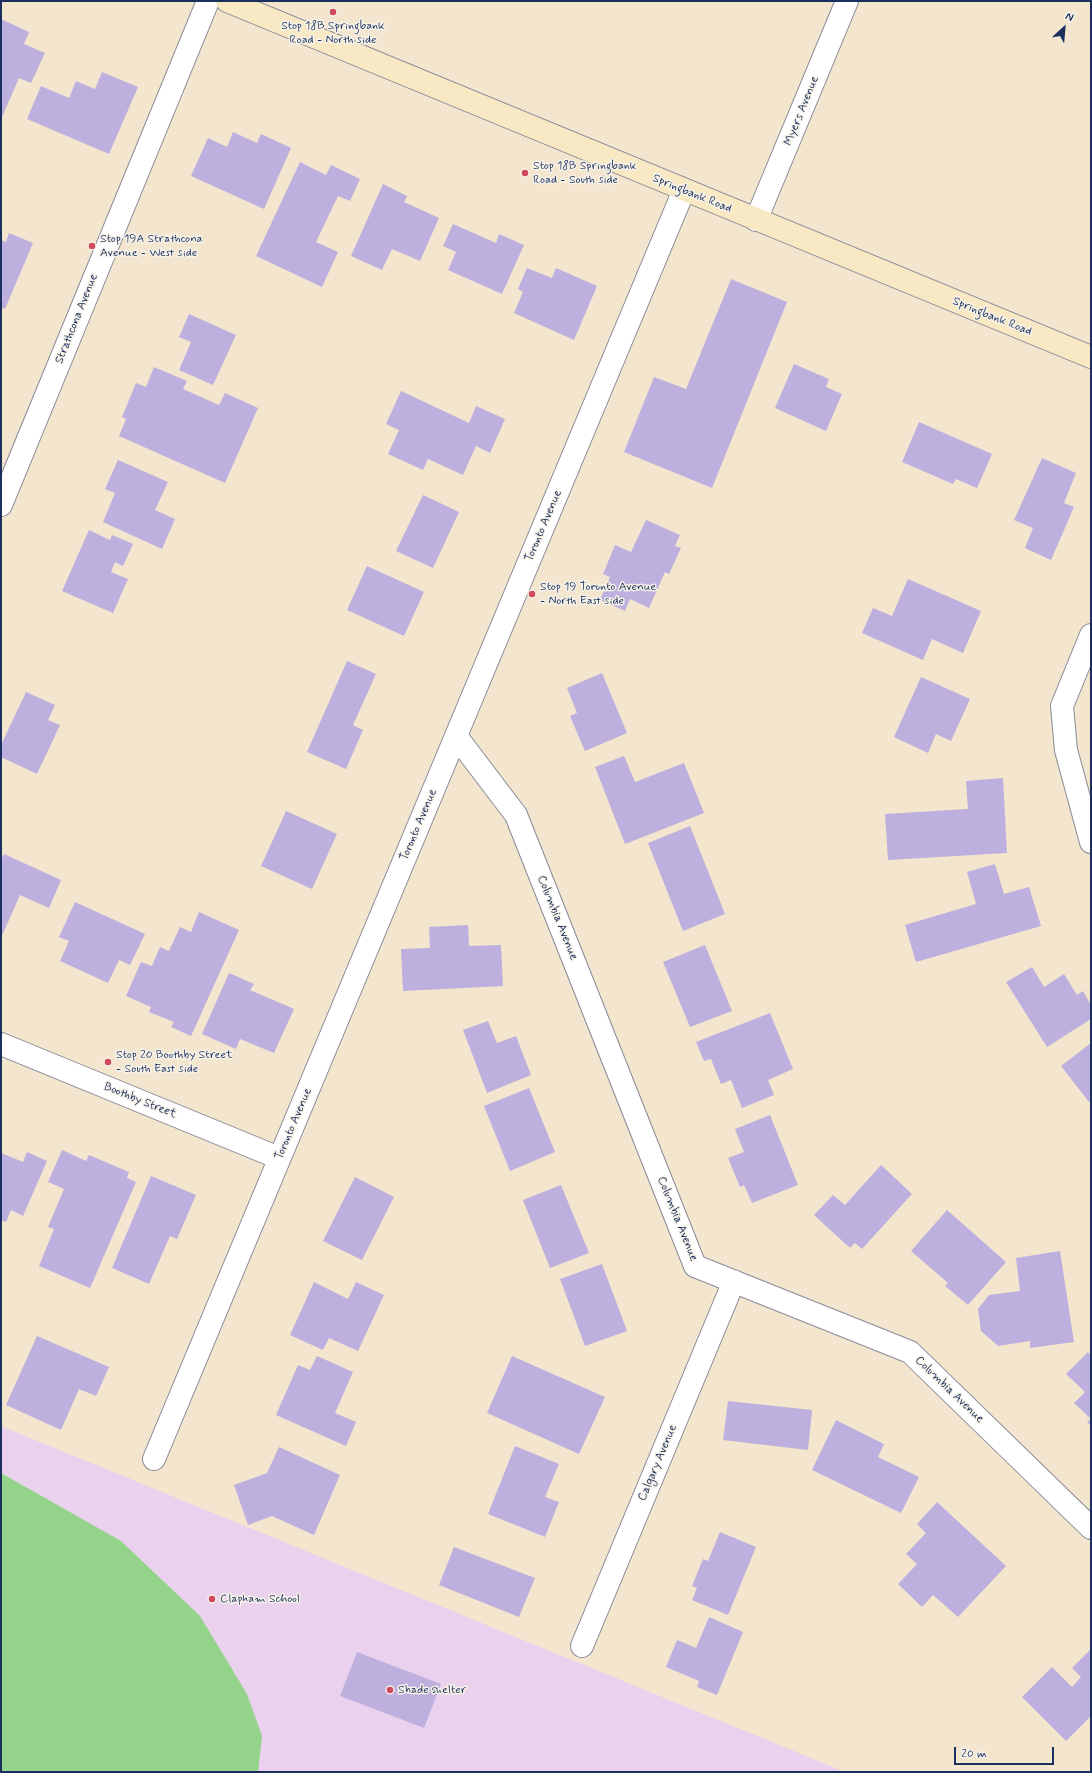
<!DOCTYPE html>
<style>
body{margin:0}
#map{position:relative;width:1092px;height:1773px;overflow:hidden;background:#f3e5ce;font-family:Mynerve,sans-serif}
canvas{display:block}
.frame{position:absolute;inset:0;border:2px solid #1b2f5e;pointer-events:none}
.north{position:absolute;left:1044px;top:8px;width:40px;height:40px;-webkit-text-stroke:3px #f7f3e8;paint-order:stroke;rotate:26deg;font-size:11px;font-weight:700;line-height:16px;text-align:center;color:#1b2f5e}
.north::after{content:'';display:block;margin:auto;width:14px;height:18px;background:#1b2f5e;clip-path:polygon(50% 0,100% 100%,50% 72%,0 100%)}
.scale{position:absolute;left:954px;top:1747px;width:100px;height:18px;box-sizing:border-box;border:2px solid #1b2f5e;border-top:0;padding-left:5px;font-size:12px;line-height:14px;white-space:nowrap;color:#1b2f5e;-webkit-text-stroke:3px #f7f3e8;paint-order:stroke}
</style>
<div id="map">
<canvas width="1092" height="1773"></canvas>
<div class="frame"></div>
<div class="north">N</div>
<div class="scale">20 m</div>
</div>
<script>
const context = document.querySelector('canvas').getContext('2d');
context.lineJoin = 'round';
function fillPath(path, color) {
  context.fillStyle = color;
  context.fill(path, 'evenodd');
}
function stroke(path, color, width, dash) {
  context.strokeStyle = color;
  context.lineWidth = width;
  context.lineCap = dash ? 'butt' : 'round';
  context.setLineDash(dash || []);
  context.stroke(path);
}
function write(font, color, halo, rows, align = 'center') {
  context.font = font + ' Mynerve,sans-serif';
  context.lineWidth = 3;
  context.setLineDash([]);
  context.textBaseline = 'middle';
  context.strokeStyle = halo;
  context.fillStyle = color;
  for (const [text, x, y, turn = 0] of rows) {
    context.save();
    context.translate(x, y);
    context.rotate((+turn || 0) * Math.PI / 180);
    context.textAlign = isNaN(turn) ? turn : align;
    if (halo) context.strokeText(text, 0, 0);
    context.fillText(text, 0, 0);
    context.restore();
  }
}
const built = new Path2D(`
 M1 1426 845 1772H1Z`);
const green = new Path2D(`
 M1 1473 121 1541 200 1616 247 1694 262 1736 258 1772H1Z`);
const building = new Path2D(`
 M1 19 29 32 24 44 45 53 31 83 19 78 2 117Z
 M102 72 138 87 109 154 27 119 41 86 69 98 76 81 95 89Z
 M233 132 257 143 261 134 291 148 264 209 191 176 208 138 227 147Z
 M300 162 326 175 331 165 360 179 350 201 338 196 316 242 338 252 322 287 256 256Z
 M383 184 407 196 404 202 439 218 420 261 392 249 382 270 351 256Z
 M453 224 496 243 499 234 524 245 502 294 448 270 456 252 443 246Z
 M9 233 33 243 5 309 1 307V240L6 242Z
 M527 268 552 278 556 268 597 286 574 340 514 313 523 292 518 289Z
 M731 279 787 302 712 488 624 452 654 377 686 389Z
 M189 314 236 335 213 385 179 370 191 342 179 337Z
 M794 364 829 379 826 387 842 394 826 431 775 408Z
 M154 367 187 381 183 389 219 405 225 393 258 408 225 483 119 436 126 419 122 417 136 383 146 387Z
 M401 391 469 423 476 406 505 419 490 453 476 446 463 475 428 459 423 470 388 454 399 430 386 424Z
 M919 422 992 454 977 488 956 479 953 484 902 462Z
 M1042 458 1076 473 1064 503 1074 507 1051 560 1025 548 1033 528 1014 520Z
 M118 460 168 482 155 510 175 519 162 549 103 522 115 493 105 489Z
 M423 495 459 512 433 568 396 551Z
 M646 520 680 535 675 546 681 548 669 574 665 572 649 608 630 599 625 611 600 600 610 577 603 574 615 545 631 552Z
 M89 530 110 540 112 535 133 544 123 566 115 562 111 572 128 579 113 613 62 591Z
 M367 566 424 592 404 636 347 610Z
 M908 579 981 611 963 653 932 639 923 660 862 633 873 608 892 616Z
 M347 661 376 674 353 725 363 730 346 769 307 752Z
 M602 673 627 733 585 751 570 716 577 713 567 688Z
 M921 677 970 699 951 741 936 734 928 753 894 737Z
 M26 692 55 705 48 720 60 725 37 774 1 757V745Z
 M624 756 635 782 684 763 704 813 625 844 595 767Z
 M1003 778 1007 853 888 860 885 814 968 809 966 781Z
 M286 811 337 834 312 889 261 866Z
 M690 826 725 914 683 931 648 843Z
 M4 854 61 880 49 908 20 895 1 938V860Z
 M995 864 1004 894 1029 887 1041 926 916 962 905 925 976 904 967 872Z
 M75 902 145 934 130 965 119 960 108 983 60 961 69 941 59 937Z
 M199 912 239 930 191 1036 171 1027 174 1022 149 1012 151 1007 126 996 141 962 152 966 160 947 169 951 180 927 191 932Z
 M468 925 469 946 501 945 503 986 403 991 401 949 430 948 429 927Z
 M705 945 732 1011 690 1027 663 962Z
 M1032 967 1044 987 1064 974 1077 995 1083 991 1091 1005V1019L1047 1047 1006 982Z
 M229 973 254 984 250 990 294 1009 274 1053 240 1039 236 1049 202 1034Z
 M770 1013 793 1069 768 1080 774 1095 742 1108 731 1080 721 1084 711 1059 704 1061 696 1042Z
 M488 1021 497 1043 516 1036 531 1075 487 1093 463 1030Z
 M1091 1043V1100L1089 1102 1061 1066Z
 M529 1088 555 1152 510 1171 484 1106Z
 M770 1115 798 1185 752 1203 744 1185 740 1187 728 1158 744 1152 735 1129Z
 M62 1150 86 1161 89 1155 129 1172 127 1178 136 1182 90 1288 39 1266 54 1229 48 1227 64 1189 48 1182Z
 M27 1152 47 1161 23 1216 11 1210 6 1222 1 1220V1153L23 1162Z
 M881 1165 912 1194 862 1249 855 1243 850 1248 814 1215 833 1195 845 1205Z
 M151 1176 196 1195 177 1239 170 1236 149 1284 112 1268Z
 M355 1177 394 1197 362 1260 323 1241Z
 M561 1185 589 1253 550 1268 523 1200Z
 M947 1210 1006 1262 968 1305 945 1286 948 1283 911 1251Z
 M1060 1251 1074 1342 1030 1348V1341L998 1346 981 1331 978 1309 989 1295 1020 1291 1016 1258Z
 M602 1264 627 1331 585 1346 560 1279Z
 M314 1282 348 1299 356 1282 384 1295 358 1351 329 1338 323 1350 290 1335Z
 M37 1336 109 1367 96 1396 79 1389 61 1430 6 1405Z
 M1088 1352 1091 1356V1426L1087 1422 1091 1419 1074 1403 1085 1392 1066 1374Z
 M317 1356 353 1372 335 1413 356 1422 346 1446 276 1415 298 1365 310 1370Z
 M512 1356 605 1397 579 1454 487 1413Z
 M728 1401 812 1410 808 1450 723 1440Z
 M836 1420 884 1444 878 1457 919 1477 901 1513 812 1470Z
 M515 1446 559 1464 545 1497 559 1502 545 1537 488 1514Z
 M279 1447 340 1475 314 1535 272 1516 248 1525 234 1485 267 1473Z
 M937 1502 1006 1566 958 1617 933 1595 922 1607 898 1584 917 1564 906 1554 926 1533 917 1524Z
 M720 1532 756 1547 728 1615 692 1600 697 1588 692 1586 703 1559 708 1561Z
 M454 1547 535 1578 519 1617 439 1585Z
 M709 1617 743 1632 717 1695 697 1687 699 1681 666 1667 677 1640 696 1648Z
 M1091 1649V1716L1066 1741 1022 1697 1052 1667 1072 1687 1081 1677 1072 1668Z
 M357 1652 441 1684 424 1728 340 1696Z`);
const street = new Path2D(`
 M756 220 847 1
 M1 505 208 1
 M1091 635 1062 706 1066 750 1091 842
 M456 736 516 815 695 1266 910 1352 1091 1528
 M1 1044 279 1158
 M154 1459 684 190
 M582 1646 734 1281`);
const secondary = new Path2D(`
 M227 1 1091 357`);
const markers = [
 [333,12,4,"#d1495b"],
 [525,173,4,"#d1495b"],
 [92,246,4,"#d1495b"],
 [532,594,4,"#d1495b"],
 [108,1062,4,"#d1495b"],
 [212,1599,4,"#d1495b"],
 [390,1690,4,"#d1495b"]
];
const poiNames = [
 ["Stop 18B Springbank",333,26,"center"],
 ["Road - North side",333,40,"center"],
 ["Stop 18B Springbank",533,166],
 ["Road - South side",533,180],
 ["Stop 19A Strathcona",100,239],
 ["Avenue - West side",100,253],
 ["Stop 19 Toronto Avenue",540,587],
 ["- North East side",540,601],
 ["Stop 20 Boothby Street",116,1055],
 ["- South East side",116,1069],
 ["Clapham School",220,1599],
 ["Shade shelter",398,1690]
];
const streetNames = [
 ["Myers Avenue",802,111,-68],
 ["Springbank Road",692,194,22],
 ["Springbank Road",992,317,22],
 ["Strathcona Avenue",77,319,-68],
 ["Toronto Avenue",544,526,-67],
 ["Toronto Avenue",419,825,-67],
 ["Columbia Avenue",557,918,68],
 ["Boothby Street",140,1101,22],
 ["Toronto Avenue",294,1124,-67],
 ["Columbia Avenue",677,1219,68],
 ["Columbia Avenue",949,1390,44],
 ["Calgary Avenue",658,1463,-67]
];
fillPath(built, '#ead1ed');
fillPath(green, '#94d48a');
fillPath(building, '#bdb0de');
stroke(street, '#878a96', 24);
stroke(secondary, '#878a96', 24);
stroke(street, '#fff', 22);
stroke(secondary, '#f8e8c3', 22);
for (const [x, y, r, color] of markers) {
  const dot = new Path2D();
  dot.arc(x, y, r, 0, 2 * Math.PI);
  context.fillStyle = color;
  context.fill(dot);
  stroke(dot, '#f7f3e8', 1.5);
}
write('12px', '#1b2f5e', '#f7f3e8', poiNames, 'left');
write('12px', '#1b2f5e', '#f7f3e8', streetNames);
</script>
